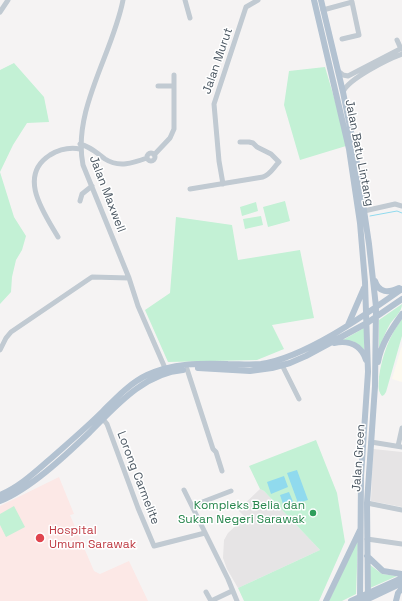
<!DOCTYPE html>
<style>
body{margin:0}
canvas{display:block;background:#f5f3f3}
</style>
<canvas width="402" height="601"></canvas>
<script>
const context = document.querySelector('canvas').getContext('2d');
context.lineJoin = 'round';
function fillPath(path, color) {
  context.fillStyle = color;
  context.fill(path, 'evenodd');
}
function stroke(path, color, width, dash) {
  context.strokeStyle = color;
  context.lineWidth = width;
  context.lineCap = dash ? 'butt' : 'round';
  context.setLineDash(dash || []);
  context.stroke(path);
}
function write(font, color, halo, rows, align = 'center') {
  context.font = font + ' "Space Grotesk",sans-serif';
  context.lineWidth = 3;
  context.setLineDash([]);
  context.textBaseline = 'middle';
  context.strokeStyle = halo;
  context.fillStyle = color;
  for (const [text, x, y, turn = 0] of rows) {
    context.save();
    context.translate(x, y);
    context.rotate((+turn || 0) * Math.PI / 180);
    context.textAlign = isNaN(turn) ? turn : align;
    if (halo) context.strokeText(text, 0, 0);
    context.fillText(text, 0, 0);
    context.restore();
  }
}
const commercial = new Path2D(`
 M402 345V382L392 379Z`);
const education = new Path2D(`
 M373 449 402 452V507L371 501Z
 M260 489 264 491 320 550 238 588 227 569 223 558 224 540 228 533 245 517 238 510Z`);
const medical = new Path2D(`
 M59 477 74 514 70 515 94 571 100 574 129 561 148 601H0V506Z`);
const green = new Path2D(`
 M14 63 44 97 49 122 27 123 13 145 0 172 14 217 26 236 22 250 16 260 12 277 11 292 0 304V70Z
 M325 67 341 121 346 146 300 160 284 105 289 71Z
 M285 201 290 221 268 227 263 207Z
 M256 202 258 211 242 216 240 207Z
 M261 216 263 225 245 229 243 219Z
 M176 217 232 225 238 260 300 250 314 318 272 325 284 349 257 360 168 362 145 310 170 293Z
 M402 304C402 312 394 318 390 324 385 333 381 342 379 352V320Z
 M402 319V336L386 392 384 395 382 396C377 390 379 384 379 377 382 356 389 336 402 319Z
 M364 328V351L355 342 343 340Z
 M316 440 337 493 345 542 319 601H244L238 588 320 550 264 491 260 489 249 466Z
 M14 506 25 527 6 537 0 525V514Z
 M358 539 356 594 342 601H329Z
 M369 564 382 574 397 576 370 588Z`);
const water = new Path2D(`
 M297 470 308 500 298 503 287 473Z
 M284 476 288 487 271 494 267 482Z
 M289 492 294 504 284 507 280 495Z`);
const stream = new Path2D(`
 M370 216 397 211 402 213`);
const minor = new Path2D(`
 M123 0C113 53 72 110 83 165L129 278 138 306 165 368
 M185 0 190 18
 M323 10 352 2 359 35 342 39
 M0 12 8 0
 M397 40 401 49
 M338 71 343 75 348 76 402 48
 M158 86H174
 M343 92C348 79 388 59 402 54
 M80 144C93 148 95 152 105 159 119 168 133 163 147 158
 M147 157a4 4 0 1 1 8 0a4 4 0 1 1-8 0Z
 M154 155 170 138 174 129V75
 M223 184 219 161 214 104 246 7 258 0
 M190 189 263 177C271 174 273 168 279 162L271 154 257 147 253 143 249 142H240
 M80 201 82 194 92 186
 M364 211 395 204 402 206
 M58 237C44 213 17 176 50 155 60 149 69 147 80 149
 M0 350 6 338 11 332 89 279 92 277 129 278
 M282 365 299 399
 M187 369 213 449 216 452 222 471
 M103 419 107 424 138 508 154 546 205 533
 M371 442 402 447
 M398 446 402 428
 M184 490 228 579 237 601
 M367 503 402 510
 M192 506 231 491
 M367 539 402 544
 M206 592 211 601
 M211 601 232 591`);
const major = new Path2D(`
 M314 0 349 149 360 223 365 282 368 372 361 476 360 601
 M321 0 343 92 356 157 369 244 376 307 375 386 367 503 368 601
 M375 281C379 293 388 293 399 288
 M348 325 364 288
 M334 343C349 340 361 345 366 360
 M378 362C381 344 392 328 402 314
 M198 368 250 371 272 368 290 363 306 356 367 323 402 299
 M0 495C19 487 34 473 49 460 67 444 86 428 103 411 116 398 130 383 147 375 172 363 201 363 228 364 239 364 250 365 261 364 306 357 365 315 402 289
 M0 501C30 489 65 456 89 433 115 407 144 373 183 370
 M367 556 383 571 402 574
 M366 600 402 583
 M326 601 360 530
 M351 601 402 578
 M396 601 398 593 402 588`);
const markers = [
 [313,513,4,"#2e9e5b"],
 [40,538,5,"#e0444e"]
];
const streetNames = [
 ["Jalan Murut",218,61,-71],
 ["Jalan Batu Lintang",359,153,79],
 ["Jalan Maxwell",107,194,69],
 ["Jalan Green",359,458,-86],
 ["Lorong Carmelite",138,478,69]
];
const leisureNames = [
 ["Kompleks Belia dan",305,506],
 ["Sukan Negeri Sarawak",305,520]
];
const healthNames = [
 ["Hospital",49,531],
 ["Umum Sarawak",49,545]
];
fillPath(commercial, '#fdf9ef');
fillPath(education, '#e6e4e5');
fillPath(medical, '#fce8e6');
fillPath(green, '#c3f1d5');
fillPath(water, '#90daee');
stroke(stream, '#90daee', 1);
stroke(minor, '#c1cad2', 5);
stroke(major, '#b3c2d1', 6);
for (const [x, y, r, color] of markers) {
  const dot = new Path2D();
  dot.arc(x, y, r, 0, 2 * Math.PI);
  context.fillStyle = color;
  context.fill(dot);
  stroke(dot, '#fff', 1.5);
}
write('12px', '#4a5661', '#fff', streetNames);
write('12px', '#27864d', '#fff', leisureNames, 'right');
write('12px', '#be3a42', '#fff', healthNames, 'left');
</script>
